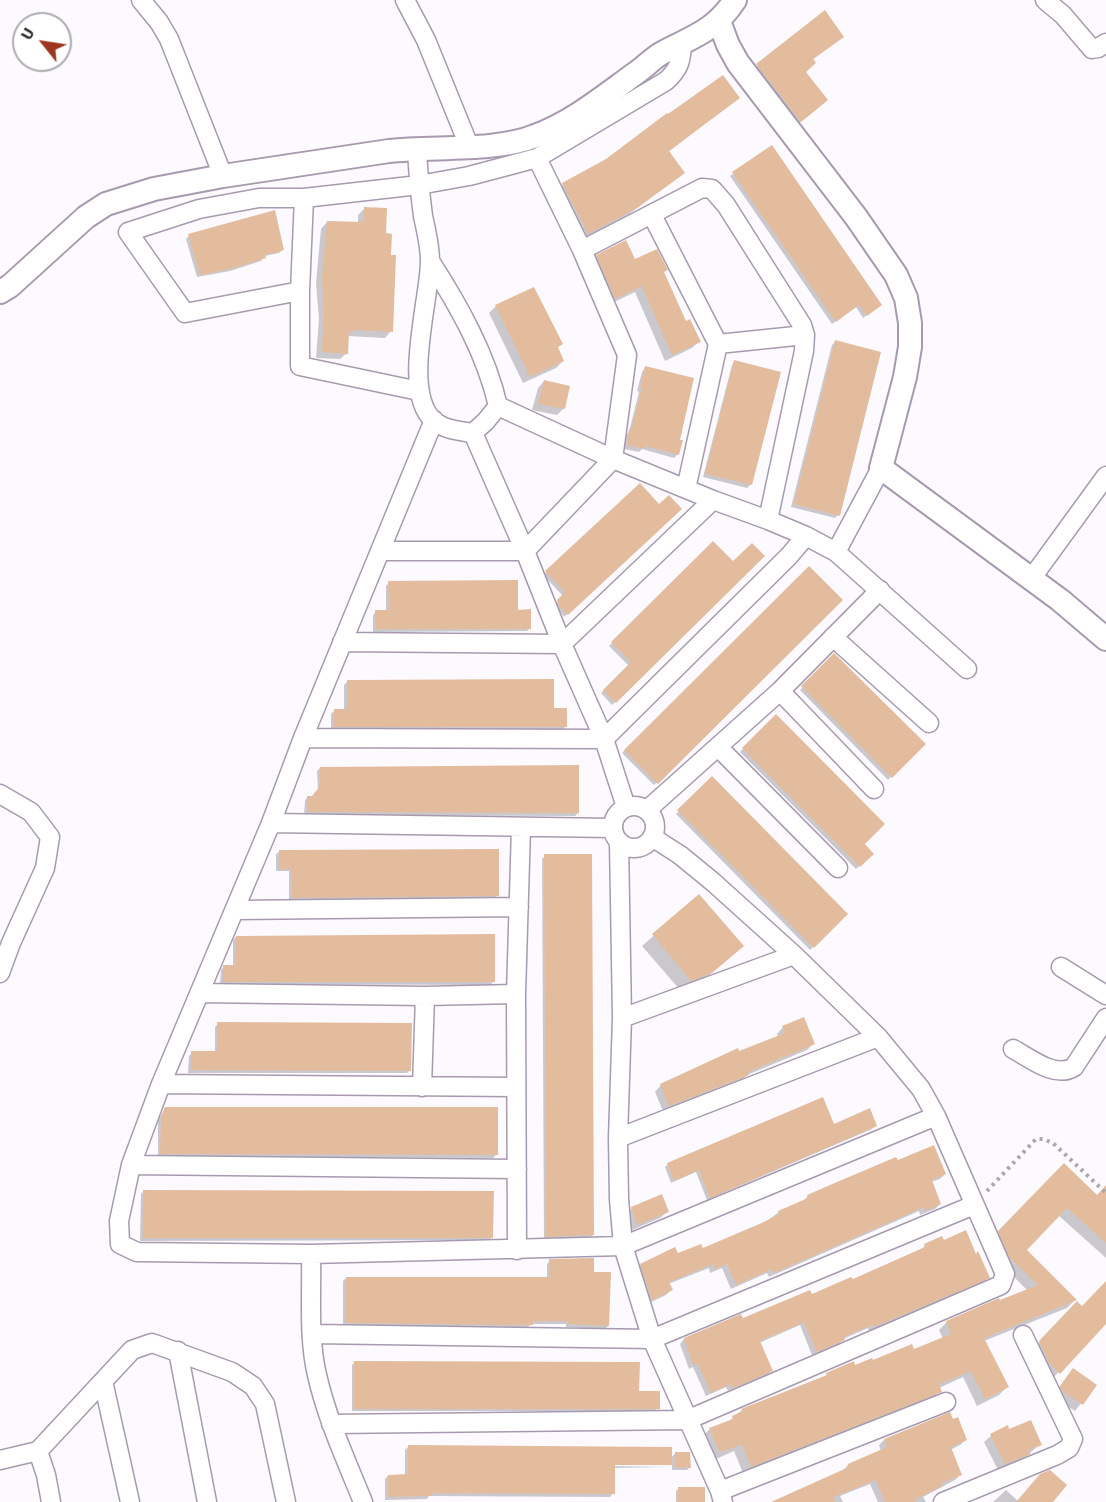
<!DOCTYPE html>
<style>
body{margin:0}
#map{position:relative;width:1106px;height:1502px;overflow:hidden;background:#fdfaff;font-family:Signika,sans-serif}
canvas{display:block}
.north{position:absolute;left:12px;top:12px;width:60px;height:60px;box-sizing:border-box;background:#fff;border:2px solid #adabae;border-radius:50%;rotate:300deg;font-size:16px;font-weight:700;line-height:24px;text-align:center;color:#312c34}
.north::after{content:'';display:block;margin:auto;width:21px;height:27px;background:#9e351f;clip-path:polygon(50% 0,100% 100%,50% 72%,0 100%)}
</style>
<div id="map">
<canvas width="1106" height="1502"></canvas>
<div class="north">U</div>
</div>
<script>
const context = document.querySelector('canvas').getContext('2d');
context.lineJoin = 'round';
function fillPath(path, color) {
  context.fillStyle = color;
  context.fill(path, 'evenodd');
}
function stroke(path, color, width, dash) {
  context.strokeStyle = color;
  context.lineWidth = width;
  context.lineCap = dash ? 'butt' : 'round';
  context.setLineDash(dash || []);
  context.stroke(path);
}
const shadow = new Path2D(`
 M825 12 842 37 812 60 804 73 819 107 793 128 750 72Z
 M738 98 668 152 676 179 629 214 582 239 556 190 563 184Z
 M771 147 878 307 863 318 856 307 832 324 730 176Z
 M365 208 384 235 391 331 385 338 348 336 347 353 340 359 316 358 319 319 316 283 321 229 327 222 358 224V215Z
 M189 236 282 250 279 253 264 256 261 261 230 271 197 277 186 239Z
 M597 256 634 261 663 273 686 323 699 341 692 348 665 361 635 292 608 305 591 263Z
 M496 306 561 344 557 348 563 361 556 368 523 383 489 313Z
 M835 342 838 515 835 518 791 507 832 345Z
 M735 362 779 373 750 485 747 488 703 477 732 365Z
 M645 368 679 441 678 454 674 458 642 449 639 452 624 449 626 435 629 432 639 392 637 391 642 372Z
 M544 381 568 387 563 409 557 415 532 410 538 388Z
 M640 485 659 506 680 509 564 617 555 604 563 596 543 575Z
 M713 543 733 564 763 556 612 705 601 693 629 666 609 646Z
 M809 569 841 600 654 785 622 753Z
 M389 583 517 611 530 628 527 631 373 632V615L376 612H386V586Z
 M834 655 924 744 888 780 800 690Z
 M347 682 553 710 566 726 563 729H331V714L334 711H344V685Z
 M776 716 863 844 872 854 856 869 740 752Z
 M320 768 578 813 575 816 304 815 305 800 308 797H312L318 790 317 771Z
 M712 778 846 914 810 950 676 814Z
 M279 852 498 895 495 898 289 900V871H276V854Z
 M545 856 593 1235 590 1238 544 1239 542 859Z
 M699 896 731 956 700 983 680 990 642 946Z
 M236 937 493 982 490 985 220 984 221 970 224 966H233V940Z
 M218 1024 410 1070 407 1073H188L189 1056 192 1053H215V1027Z
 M783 1027 813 1044 807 1050 747 1075 741 1081 663 1111 655 1092 661 1085 778 1037 777 1034Z
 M165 1108 496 1155 493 1158 158 1156V1121Z
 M833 1126H875L872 1129 707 1200 696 1172 671 1183 665 1167 668 1164Z
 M897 1162 945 1174 940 1179 931 1182 940 1204 935 1209 920 1215 919 1211 769 1277 767 1273 731 1289 722 1268 710 1273 709 1268 668 1284 671 1290 666 1295 647 1304 636 1270 641 1265 702 1250 764 1223 779 1212 803 1201 808 1196Z
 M1064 1165 1097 1197 1106 1203V1258L1058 1215 1025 1250 1075 1300 1067 1308 984 1341 1007 1387 999 1395 977 1406 963 1377 939 1388 940 1391 932 1399 743 1473 734 1451 716 1459H711L702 1437 710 1429 728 1422 742 1410 822 1379 827 1374 913 1351 943 1339 939 1330 947 1322 1028 1291 1003 1266 991 1240Z
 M144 1191 492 1237 489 1240 140 1241 141 1194Z
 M632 1208 667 1212 660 1218 630 1231 625 1215Z
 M943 1242 975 1257 988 1277 984 1282 869 1331 868 1328 843 1339 839 1344 812 1355 800 1325 759 1343 771 1371 767 1375 728 1391 726 1387 706 1396 693 1367 689 1369 680 1344 684 1339 740 1316 742 1320 852 1281 920 1250 925 1246Z
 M550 1261 593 1274 608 1326 605 1329 566 1327V1324H531L528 1327 343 1326V1281L346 1278H547V1264Z
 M1106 1282V1322L1051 1380 1032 1350 1077 1303 1082 1308Z
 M355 1362 638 1393 658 1408 655 1411H352V1365Z
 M1073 1370 1095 1385 1075 1411 1056 1399 1054 1394Z
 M1007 1427 1009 1430 1040 1444 1022 1460 998 1470 984 1442 991 1436Z
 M884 1440H966L960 1445 950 1450 960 1475 955 1480 923 1497 926 1502H878L870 1484 840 1496 843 1502H787L843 1470 848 1465 881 1451 879 1445Z
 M408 1447 670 1458 675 1454 690 1467 687 1470H672V1463L669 1466V1464L607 1463V1466L668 1467 613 1468V1493L610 1497 429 1496 427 1499 385 1500V1479L388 1476H405V1450Z
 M679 1488 703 1502H676V1491Z
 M1006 1490 1018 1501 1051 1502H993Z`);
const building = new Path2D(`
 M825 10 844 37 813 59 816 63 806 72 828 100 801 122 756 64Z
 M723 75 740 98 669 151 685 173 637 208 588 234 562 183 606 159 667 113 668 114Z
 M772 145 882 305 867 316 859 305 836 322 732 172Z
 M364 207 387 208 386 233 392 234 391 255H396L393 332 354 330V332H349L348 354 322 352 324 311 322 276 327 221 364 222Z
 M275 210 284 250 265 255 266 258 234 268 200 275 188 234Z
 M626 240 635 259 657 249 668 270 664 272 686 321 690 319 701 342 672 355 642 286 615 299 596 255Z
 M534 287 563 344 558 347 564 361 530 377 495 305Z
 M835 340 881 352 840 516 794 504Z
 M734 360 781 372 752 485 705 474Z
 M645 366 694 378 680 440H683L679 455 646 446 645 449 627 445 629 429 631 430 642 388 640 387Z
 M544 380 570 386 565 409 538 404Z
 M640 483 659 504 669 495 682 509 568 615 559 606 557 600 565 592 545 571Z
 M713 541 733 561 752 543 765 556 616 703 603 690 631 662 611 642Z
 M809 566 843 600 658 784 624 750Z
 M518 580V610L531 609V629H376L375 610H389L388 581Z
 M834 653 926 744 892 778 801 686Z
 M554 679V708H567V727H334V709H347V680Z
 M776 714 885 824 865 844 874 854 860 867 742 748Z
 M579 765V813L307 812V796H312L320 786V767Z
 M712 776 848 914 814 948 677 810Z
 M499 849V896L292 898 291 869H279V850Z
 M544 854H592L594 1235 546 1237Z
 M699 894 744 946 712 973 691 981 652 934Z
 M495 934V982H223V965H235L236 936Z
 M804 1017 815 1044 748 1072 749 1075 669 1106 660 1084 738 1048 739 1051 785 1033 782 1026Z
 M217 1022 412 1023 411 1071 191 1070V1051H217Z
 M823 1097 834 1124 870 1108 877 1126 710 1198 699 1170 674 1181 667 1163Z
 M165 1107H498V1155L160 1154 161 1117Z
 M934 1145 946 1174 932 1180 941 1204 925 1211 924 1207 774 1273 772 1269 736 1285 727 1264 715 1269 713 1264 669 1282 673 1290 652 1300 640 1264 675 1247 678 1253 701 1244 703 1248 764 1222 779 1214 778 1211 808 1198 807 1195 830 1185 896 1157 898 1160Z
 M1064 1163 1097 1195 1106 1185V1243L1067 1208 1027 1250 1077 1300 984 1338 1009 1387 985 1399 971 1371 939 1384 942 1392 751 1467 742 1444 725 1451H719L709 1428 733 1419 732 1416 743 1411 741 1409 827 1375 826 1373 854 1361 855 1365 872 1358 873 1360 912 1344 914 1349 951 1334 946 1321 999 1298 1000 1300 1038 1285 1010 1258 998 1231Z
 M143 1190 494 1191 493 1238H143Z
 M662 1194 669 1212 637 1225 631 1207Z
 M966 1230 976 1254 978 1251 990 1278 874 1327 872 1325 844 1337 845 1340 817 1352 804 1322 760 1341 773 1371 733 1388 731 1384 711 1393 698 1364 693 1365 684 1338 741 1314 743 1318 810 1290 812 1294 851 1277 853 1279 925 1247 924 1244 942 1236 944 1240Z
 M594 1258V1272H611L609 1326 568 1324V1321H533V1325H514L345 1323 346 1277H549V1259Z
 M1106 1281V1324L1060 1374 1049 1363 1039 1341 1077 1301 1082 1306Z
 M354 1361 640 1362 639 1391H660V1409H354Z
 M1073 1368 1097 1385 1083 1405 1063 1392 1060 1386Z
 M950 1412 953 1419 958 1417 967 1440 951 1447 962 1475 941 1483 943 1486 915 1499 916 1502H885L876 1480 833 1497 835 1502H771L849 1467 848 1464 887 1447 884 1439Z
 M1031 1420 1042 1445 1027 1451 1031 1454 1005 1464 990 1434 1008 1425 1009 1429Z
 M408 1445 672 1447V1465H615V1494L431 1493V1496L388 1497V1475L408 1474Z
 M675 1452H690L691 1468 674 1467Z
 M1050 1470 1067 1485 1053 1502H1016L1040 1474Z
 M678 1487H705V1502H678Z`);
const path = new Path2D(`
 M987 1191 1036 1139H1043L1053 1143 1106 1193`);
const minor = new Path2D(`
 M141 0 159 22 169 39 223 176
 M405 0 426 40 469 146
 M1045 0 1063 15 1092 49 1098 48 1106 43
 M417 148C418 171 420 193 423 216 426 230 430 246 430 261 430 299 401 393 434 421 445 430 460 431 473 433L486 421 498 406C486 354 459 306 430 261
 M304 198 300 291V366L419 391
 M652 215 718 344 686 489
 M582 250 702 188 712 189 726 205 802 325 805 335 804 351 768 520
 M300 291 185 313 128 232 199 209 259 198H304L419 185 469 176 537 158 666 81C679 69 681 62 682 45
 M718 344 805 335
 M498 406 613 459 713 500 768 520 806 536 836 552 967 669
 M434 420 303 738 271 823 161 1084 131 1165 119 1221 120 1244 137 1252 311 1254 623 1246 936 1116
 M473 433 525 551 562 644 604 739 626 807
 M380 551H525L613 459 627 355 582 250 537 158
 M836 552 881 468
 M1031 579 1106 476
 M833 637 929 723
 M342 642 562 644 713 500
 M780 691 874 789
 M303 738 604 739 789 556 806 536
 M718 747 838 868
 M0 794 31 812 50 837 45 868 11 943 0 973
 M613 827a21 21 0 1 1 42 0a21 21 0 1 1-42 0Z
 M647 810 780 691 880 590
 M271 823 612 828
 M619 842 622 1018 618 1138 619 1199 623 1246 652 1339 720 1491 723 1502
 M235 910 519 907
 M1061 967 1106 995
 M200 993 425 996 516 994
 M622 1018 794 955
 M1013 1049C1030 1058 1055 1079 1074 1067L1106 1018
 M161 1084 515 1087
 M422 1087 425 996
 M618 1138 878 1037
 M131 1165 517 1169
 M517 1250 516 994 521 828
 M311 1254C312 1294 308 1337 317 1375 327 1419 346 1460 363 1502
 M313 1334 652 1339 974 1205
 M178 1351 207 1502
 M103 1381 130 1502
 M331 1424 687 1420 1001 1285 1005 1274 936 1116 921 1089 878 1037 794 955 713 882 680 855 652 837
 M38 1451 132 1350 152 1343 232 1372 253 1386 265 1404 286 1502
 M0 1460 38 1451 46 1475 51 1502
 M720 1491 946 1402
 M943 1502 1057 1455 1069 1448 1073 1439 1023 1335`);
const tertiary = new Path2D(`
 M719 21 728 45 738 63 856 217 896 275 906 298 910 323V347L905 377 881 468 1060 600 1106 639
 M0 292 10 286 86 217 106 204 154 189 223 176 389 151C433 146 496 152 535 136 573 122 604 96 636 73 645 67 653 58 662 53 692 37 715 31 735 0`);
fillPath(shadow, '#0003');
fillPath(building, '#e2bc9d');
stroke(minor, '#a79aaf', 21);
stroke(tertiary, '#a79aaf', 26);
stroke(path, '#aaa7ad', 4, [3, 4.5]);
stroke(minor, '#fff', 18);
stroke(tertiary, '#fff', 22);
</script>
